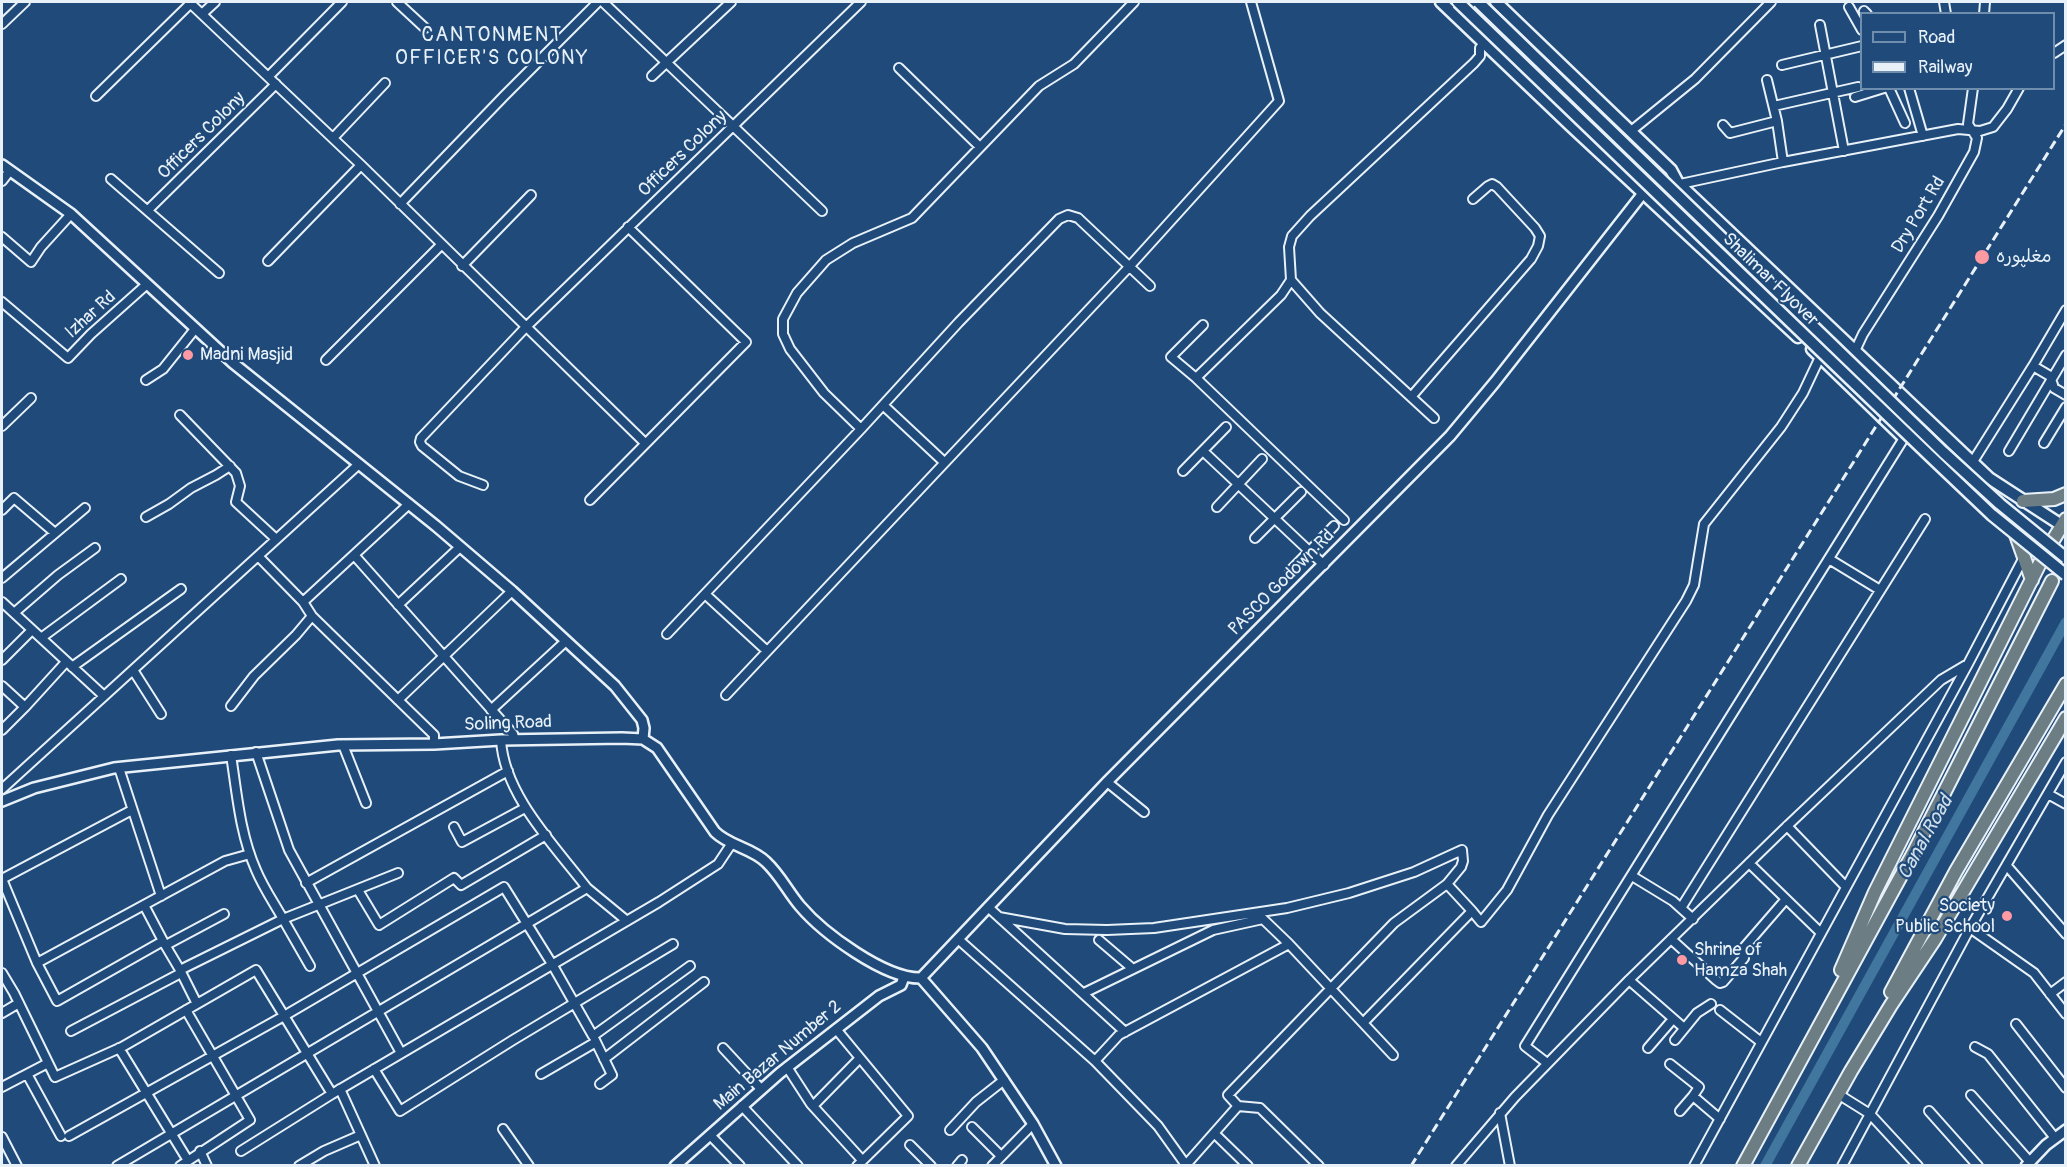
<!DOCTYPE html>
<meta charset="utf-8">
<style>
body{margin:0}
#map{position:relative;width:2067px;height:1167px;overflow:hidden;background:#1f4a7a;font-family:Pangolin,sans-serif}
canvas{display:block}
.frame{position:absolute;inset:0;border:3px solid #e8f1f8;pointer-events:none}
.legend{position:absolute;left:1860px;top:12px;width:195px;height:78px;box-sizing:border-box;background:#1f4a7a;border:2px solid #6f8dac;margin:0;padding:8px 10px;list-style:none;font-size:18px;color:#e8f1f8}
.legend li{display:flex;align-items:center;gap:12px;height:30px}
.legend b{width:30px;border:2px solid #6f8dac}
</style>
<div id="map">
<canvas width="2067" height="1167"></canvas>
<div class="frame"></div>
<ul class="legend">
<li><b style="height:8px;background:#1f4a7a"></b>Road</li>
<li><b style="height:8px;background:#e8f1f8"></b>Railway</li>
</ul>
</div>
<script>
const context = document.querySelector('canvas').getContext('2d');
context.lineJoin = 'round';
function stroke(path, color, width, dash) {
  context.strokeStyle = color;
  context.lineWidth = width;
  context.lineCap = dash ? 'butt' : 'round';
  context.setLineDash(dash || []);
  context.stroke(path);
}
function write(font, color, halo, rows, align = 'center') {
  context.font = font + ' Pangolin,"Playpen Sans Arabic",sans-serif';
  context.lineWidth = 4.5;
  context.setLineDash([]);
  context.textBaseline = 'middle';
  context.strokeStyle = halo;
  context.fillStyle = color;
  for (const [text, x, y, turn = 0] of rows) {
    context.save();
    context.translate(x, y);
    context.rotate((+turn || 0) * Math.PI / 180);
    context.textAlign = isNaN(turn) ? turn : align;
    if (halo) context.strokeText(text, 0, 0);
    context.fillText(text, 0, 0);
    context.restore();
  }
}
const canal = new Path2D(`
 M1765 1166 2066 622`);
const minor = new Path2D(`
 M189 2 361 165 645 443
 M397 2 425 28
 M603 2 822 211
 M1944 2 1946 14
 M1849 7 1862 30
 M1864 11 1867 14
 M202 14 215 2
 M1984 14 1985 2
 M2 24 25 2
 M1820 25 1844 151
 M2054 53 2066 45
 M1782 65 1862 46
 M899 68 980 147
 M269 76 342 2
 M652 76 731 2
 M1767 80 1777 121 1783 162
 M1889 88 1905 123
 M1909 88 1923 136
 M96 96 191 3
 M1855 97 1884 88
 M1774 106 1858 87
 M1723 125 1730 133 1777 121
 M1631 131 1695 79 1771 2
 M333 138 385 83
 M111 179 219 273
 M2 181 9 172
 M1652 190 1783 162 1958 129 1980 131 1993 127 2007 109 2019 88
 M400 204 504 96 598 2
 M148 210 276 84
 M2 237 31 262 41 247 71 214
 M268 261 361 165
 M462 266 531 195
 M2 302 68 358 91 334 146 285
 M1203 325 1171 357 1196 378 1344 520
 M1855 351 1863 334 1938 216 1974 152 1977 138 1968 124 1973 88
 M326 360 441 245
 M2033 366 2050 376 2054 388 2066 395
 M1196 378 1281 295 1291 280
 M146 380 163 369 195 329
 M1411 397 1531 259 1538 246 1540 236 1535 228 1497 187 1492 184 1488 186 1473 199
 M883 405 944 462
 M180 415 236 473 240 486 236 502 276 539
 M1434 418 1320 313 1291 280 1289 247 1292 236 1310 216 1474 63 1480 56V48L1484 43
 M2 426 31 398
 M861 429 824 393 790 349 783 334V319L797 293 826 260 853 243 912 218 1039 86 1074 64 1134 2
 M2044 443 2066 407
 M1203 451 1324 565
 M2009 451 2066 355
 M1972 463 2033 366 2066 310
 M1183 471 1226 427
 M483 485 459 476 422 446 420 442 421 438 526 327 861 2
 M590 500 746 342 628 227
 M1217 507 1262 459
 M2 510 14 498 55 533
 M146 517 169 504 191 488 216 475 230 466
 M1255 538 1301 492
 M354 555 513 734 515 740
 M258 556 303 602 312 616 434 735V744
 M1829 559 1880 590
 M1290 571 1334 526
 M2 578 85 508
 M705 594 767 651
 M2 602 104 696
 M303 602 409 504
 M398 605 460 547
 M14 613 58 575 95 548
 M667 634 861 429 959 322 1059 219 1068 215 1078 218 1150 286
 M41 638 121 579
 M2 660 32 630
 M72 667 181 589
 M133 670 161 714
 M2 686 25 707 2 730
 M726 695 1129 267 1279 101 1251 2
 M398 700 512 591
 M231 706 254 676 296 635 312 616
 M25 707 66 662
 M491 710 566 641
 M501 740C504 795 555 846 587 888
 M343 745 366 803
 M256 752 289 850 401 1053
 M119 768 161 896
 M1107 782 1144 812
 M2 789 359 464
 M2048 794 2066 804
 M132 810 2 879 37 963 57 1001 163 941 144 905
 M1787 826 1846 887
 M454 827 462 842 525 808
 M1749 863 1821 933
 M2007 866 2066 934
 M1632 876 1673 901 1693 919
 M306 883 508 771
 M358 890 379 925 454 878 461 885 546 835
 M988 907 1125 1032
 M1681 908 1925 519
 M1472 911 1481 922 1507 890 1548 815 1686 601 1694 585 1704 524 1781 427 1803 393 1820 357
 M999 917 1065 929 1107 930 1154 928 1287 908 1349 893 1414 872 1462 850 1463 861 1461 867 1447 884 1394 923 1228 1095 1238 1106 1185 1166
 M1970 928 2034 973 2066 1014
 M958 939 1095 1061 1158 1126 1186 1165
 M1671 939 1716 980 1720 983 1723 982 1744 958 1741 951 1786 899
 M1099 940 1133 969
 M164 943 180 970
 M166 945 224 914
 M37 963 225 861 250 854
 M310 966 283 919 398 873
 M2 973 14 993 55 1077 122 1047 256 970 332 1094 659 902 718 864 732 843
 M1629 980 1684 1028
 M1084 993 1213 930 1263 919 1289 944
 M2050 994 2066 982
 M197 1004 180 970 283 919C274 903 263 887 256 870 240 834 237 794 231 755
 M1720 1010 1761 1042
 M2 1013 19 1003
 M1363 1023 1472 911 1447 884
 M2016 1024 2066 1088
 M836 1029 908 1116 857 1166
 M71 1031 181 973
 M595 1040 612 1075 600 1084
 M1675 1040 1697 1013 1711 1004
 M1975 1047 1988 1054 2055 1138
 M119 1048 187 1159
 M723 1048 761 1089
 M1648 1048 1673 1019
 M604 1059 704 982
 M1095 1061 1119 1035 1289 944 1393 1055
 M1547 1063 1525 1046 1904 438
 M1670 1064 1699 1087 1693 1096
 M787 1067 811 1104 862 1160
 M374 1069 400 1111 513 1040 673 944
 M27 1074 61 1136
 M541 1074 596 1042
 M2 1087 48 1063
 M340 1089 375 1166
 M1838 1094 1870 1114 1918 1166
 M1971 1095 2030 1162
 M742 1106 798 1166
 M813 1106 860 1058
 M1238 1106 1260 1108 1319 1166
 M1680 1111 1693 1096 1720 1119
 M1929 1111 1978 1166
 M1500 1113 1510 1166
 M972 1127 1001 1156
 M503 1129 529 1166
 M950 1130 976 1102 1004 1080
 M1214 1133 1248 1166
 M710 1135 740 1166
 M69 1136 284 1016 504 887 552 964 593 1036 690 966
 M2 1137 17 1166
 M910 1145 931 1166
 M200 1151 207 1166
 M241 1151 332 1094
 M117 1166 587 888 627 921
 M180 1166 250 1120 186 1010
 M299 1166 324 1151 361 1135
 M957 1166 962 1160
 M992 1166 1033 1124
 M1456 1166 1515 1097 1629 980 1783 830 1941 680 1968 664
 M1694 1166 1968 664 2024 557
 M1842 1166 1970 928 2066 762`);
const tertiary = new Path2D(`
 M2 165 71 214 233 363 436 526 512 591 615 686 642 720 644 728 643 739
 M2 801 34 788 114 768 338 745 434 744 501 740 622 738 643 739 657 748 715 832C729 846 752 848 766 862 780 875 788 892 800 906 823 933 885 979 921 978
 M921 978 1107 782 1450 436 1495 382 1644 192
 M921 978 982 1048 1033 1124 1056 1166
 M675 1166 780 1073 879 996 901 985 904 977
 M2026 1166 2046 1145 2066 1130`);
const secondary = new Path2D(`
 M1441 2 1571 126 1798 337
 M1496 2 1671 170 1678 183 1989 478 2066 528
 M1812 349 1904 438`);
const trunk = new Path2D(`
 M2023 501 2054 499 2066 494
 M2015 532 2032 580
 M1841 970 1875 892 2044 555 2066 519
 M1891 992 1956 871 2066 684
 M1743 1166 1915 850 2052 581
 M1798 1166 1851 1071 1891 1005 1935 939 2066 718`);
const rail = new Path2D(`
 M1411 1166 2066 124`);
const secondaryBridge = new Path2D(`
 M1458 2 1930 456 1992 515 2066 575
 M1478 2 1943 452 2000 504 2066 558`);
const markers = [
 [1982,257,8,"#ff9aa2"],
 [188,355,6,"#ff9aa2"],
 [2007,916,6,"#ff9aa2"],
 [1682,960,6,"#ff9aa2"]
];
const streetNames = [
 ["Officers Colony",202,136,-45],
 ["Officers Colony",683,154,-44],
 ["Dry Port Rd",1919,215,-59],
 ["Shalimar Flyover",1770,280,44],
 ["Izhar Rd",91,315,-42],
 ["PASCO Godown Rd",1282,583,-45],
 ["Soling Road",508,724,-2],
 ["Main Bazar Number 2",778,1056,-40]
];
const poiNames = [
 ["مغلپورہ",1996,257],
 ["Madni Masjid",200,355],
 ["Society",1995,906,"right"],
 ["Public School",1995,927,"right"],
 ["Shrine of",1694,950],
 ["Hamza Shah",1694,971]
];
const neighbourhoodNames = [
 ["CANTONMENT",492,36],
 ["OFFICER'S COLONY",492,59]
];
const waterNames = [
 ["Canal Road",1926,838,-61]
];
stroke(canal, '#41769e', 10);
stroke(minor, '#e8f1f8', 12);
stroke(tertiary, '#e8f1f8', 14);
stroke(secondary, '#e8f1f8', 15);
stroke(trunk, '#e8f1f8', 16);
stroke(minor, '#1f4a7a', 8);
stroke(tertiary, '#1f4a7a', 9);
stroke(secondary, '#1f4a7a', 10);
stroke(trunk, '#6c7e84', 12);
stroke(rail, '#e8f1f8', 3, [9, 4.5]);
stroke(secondaryBridge, '#e8f1f8', 15, []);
stroke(secondaryBridge, '#1f4a7a', 10);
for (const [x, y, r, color] of markers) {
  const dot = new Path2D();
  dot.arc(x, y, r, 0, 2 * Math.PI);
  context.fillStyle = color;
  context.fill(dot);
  stroke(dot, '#1f4a7a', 2);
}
write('18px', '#e8f1f8', '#1f4a7a', streetNames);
write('18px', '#e8f1f8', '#1f4a7a', poiNames, 'left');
context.letterSpacing = '1.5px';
write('20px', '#e8f1f8', '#1f4a7a', neighbourhoodNames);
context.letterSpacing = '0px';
write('italic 20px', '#cfdfea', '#1f4a7a', waterNames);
</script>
